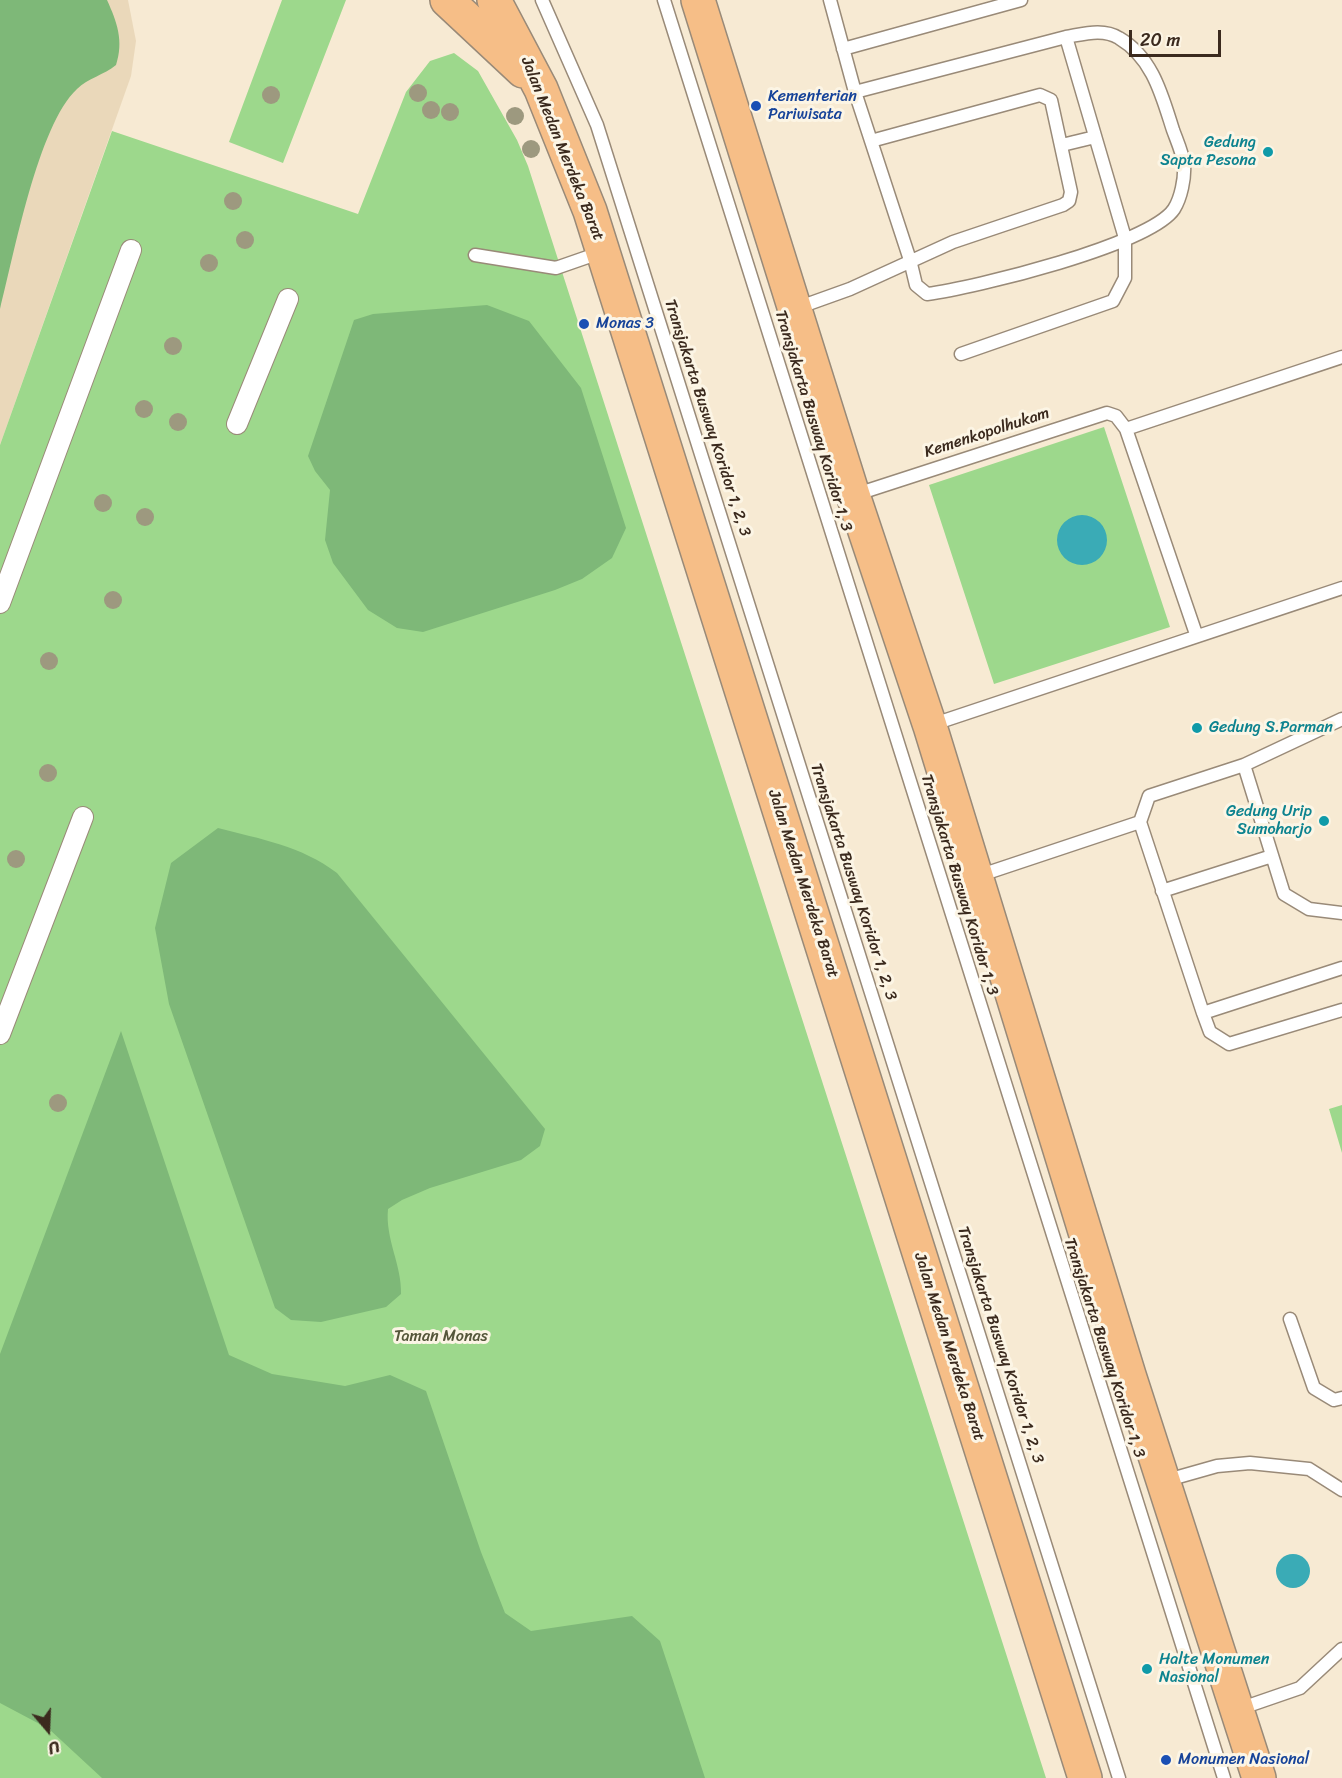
<!DOCTYPE html>
<style>
body{margin:0}
#map{position:relative;width:1342px;height:1778px;overflow:hidden;background:#f7ead3;font-family:Sriracha,sans-serif}
canvas{display:block}
.north{position:absolute;left:18px;top:1700px;width:60px;height:60px;-webkit-text-stroke:4px #fcf5e5;paint-order:stroke;rotate:161deg;font-size:16px;font-weight:700;line-height:24px;text-align:center;color:#3b2a1e}
.north::after{content:'';display:block;margin:auto;width:21px;height:27px;background:#3b2a1e;clip-path:polygon(50% 0,100% 100%,50% 72%,0 100%)}
.scale{position:absolute;left:1129px;top:30px;width:92px;height:27px;box-sizing:border-box;border:3px solid #3b2a1e;border-top:0;padding-left:8px;font-size:18px;line-height:21px;white-space:nowrap;color:#3b2a1e;-webkit-text-stroke:4px #fcf5e5;paint-order:stroke}
</style>
<div id="map">
<canvas width="1342" height="1778"></canvas>
<div class="north">U</div>
<div class="scale">20 m</div>
</div>
<script>
const context = document.querySelector('canvas').getContext('2d');
context.lineJoin = 'round';
function fillPath(path, color) {
  context.fillStyle = color;
  context.fill(path, 'evenodd');
}
function stroke(path, color, width, dash) {
  context.strokeStyle = color;
  context.lineWidth = width;
  context.lineCap = dash ? 'butt' : 'round';
  context.setLineDash(dash || []);
  context.stroke(path);
}
function write(font, color, halo, rows, align = 'center') {
  context.font = font + ' Sriracha,sans-serif';
  context.lineWidth = 6;
  context.setLineDash([]);
  context.textBaseline = 'middle';
  context.strokeStyle = halo;
  context.fillStyle = color;
  for (const [text, x, y, turn = 0] of rows) {
    context.save();
    context.translate(x, y);
    context.rotate((+turn || 0) * Math.PI / 180);
    context.textAlign = isNaN(turn) ? turn : align;
    if (halo) context.strokeText(text, 0, 0);
    context.fillText(text, 0, 0);
    context.restore();
  }
}
const built = new Path2D(`
 M0 0H128L136 41 131 76 0 445Z`);
const green = new Path2D(`
 M282 0H346L283 163 229 142Z
 M454 53 478 71 517 140 528 166 1046 1778H0V445L112 131 358 214 406 92 430 61Z
 M1104 427 1170 627 994 684 929 485Z
 M1342 1105V1153L1329 1109Z`);
const forest = new Path2D(`
 M0 0H107C117 22 124 41 116 65 104 75 88 78 77 89 38 125 14 255 0 309Z
 M487 305 529 321 581 388 626 528 612 558 582 579 555 590 423 632 397 628 368 610 333 563 325 540 330 490 315 471 308 456 354 320 373 314Z
 M218 828C260 839 302 846 337 873L545 1129 540 1146 521 1160 430 1188 402 1200 388 1209C385 1239 402 1265 401 1294L386 1307 321 1322 291 1320 275 1308 169 1004 155 928 171 863Z
 M121 1031 229 1355 272 1374 345 1386 390 1375 426 1391 481 1552 505 1613 531 1631 632 1616 660 1641 705 1778H102L49 1729 0 1703V1354Z`);
const water = new Path2D(`
 M1057 540a25 25 0 1 1 50 0a25 25 0 1 1-50 0Z
 M1276 1571a17 17 0 1 1 34 0a17 17 0 1 1-34 0Z`);
const service = new Path2D(`
 M542 0 597 125 1119 1778
 M664 0 1224 1778
 M830 0 855 92 910 260 916 285 927 294C974 288 1150 245 1174 209 1181 198 1185 178 1184 165 1183 154 1177 141 1173 130 1162 96 1153 58 1119 38 1103 28 1084 34 1066 37L855 92
 M843 49 1021 0
 M1062 145 1095 137
 M475 255 556 268 602 252
 M797 308 850 289 953 242 1063 205 1069 201 1071 192 1051 100 1040 95 871 141
 M961 354 1113 301 1125 278V238L1066 37
 M1126 429 1342 357
 M854 495 1107 413 1116 416 1126 429 1196 634
 M1342 719 1244 765 1149 796 1140 822 1203 1013 1342 968
 M931 725 1342 588
 M1244 765 1284 894 1309 909 1342 913
 M978 876 1140 822
 M1162 891 1272 856
 M1203 1013 1210 1032 1229 1044 1342 1010
 M1290 1319 1314 1388 1334 1400 1342 1398
 M1164 1481 1217 1466 1250 1463 1309 1469 1342 1490
 M1239 1709 1300 1688 1342 1649`);
const pedestrian = new Path2D(`
 M237 424 288 299
 M0 603 131 250
 M0 1034 83 817`);
const primary = new Path2D(`
 M447 0 523 71
 M494 0 541 89 590 211 1085 1778
 M698 0 853 495 930 726 1129 1375 1259 1778`);
const trees = [
 [418,93],
 [271,95],
 [431,110],
 [450,112],
 [515,116],
 [531,149],
 [233,201],
 [245,240],
 [209,263],
 [173,346],
 [144,409],
 [178,422],
 [103,503],
 [145,517],
 [113,600],
 [49,661],
 [48,773],
 [16,859],
 [58,1103]
];
const markers = [
 [756,106,6,"#1a4fb4"],
 [1268,152,6,"#0f9aa8"],
 [584,324,6,"#1a4fb4"],
 [1197,728,6,"#0f9aa8"],
 [1324,821,6,"#0f9aa8"],
 [1147,1669,6,"#0f9aa8"],
 [1166,1760,6,"#1a4fb4"]
];
const transitNames = [
 ["Kementerian",768,97],
 ["Pariwisata",768,115],
 ["Monas 3",596,324],
 ["Monumen Nasional",1178,1760]
];
const cultureNames = [
 ["Gedung",1256,143],
 ["Sapta Pesona",1256,161],
 ["Gedung S.Parman",1209,728,"left"],
 ["Gedung Urip",1312,812],
 ["Sumoharjo",1312,830],
 ["Halte Monumen",1159,1660,"left"],
 ["Nasional",1159,1678,"left"]
];
const streetNames = [
 ["Jalan Medan Merdeka Barat",562,149,68],
 ["Transjakarta Busway Koridor 1, 2, 3",707,418,72],
 ["Transjakarta Busway Koridor 1, 3",813,421,73],
 ["Kemenkopolhukam",987,433,-18],
 ["Transjakarta Busway Koridor 1, 2, 3",853,882,72],
 ["Jalan Medan Merdeka Barat",803,884,72],
 ["Transjakarta Busway Koridor 1, 3",959,885,73],
 ["Transjakarta Busway Koridor 1, 2, 3",1000,1345,72],
 ["Jalan Medan Merdeka Barat",949,1347,72],
 ["Transjakarta Busway Koridor 1, 3",1104,1348,72]
];
const parkNames = [
 ["Taman Monas",441,1337]
];
fillPath(built, '#ead8ba');
fillPath(green, '#9dd88c');
fillPath(forest, '#7eb878');
fillPath(water, '#3aabb6');
stroke(service, '#998a78', 15);
stroke(pedestrian, '#998a78', 22);
stroke(primary, '#998a78', 36);
stroke(service, '#fff', 12);
stroke(pedestrian, '#fff', 20);
stroke(primary, '#f6be87', 33);
context.fillStyle = '#9d997f';
for (const [x, y] of trees) {
  context.beginPath();
  context.arc(x, y, 9, 0, 2 * Math.PI);
  context.fill();
}
for (const [x, y, r, color] of markers) {
  const dot = new Path2D();
  dot.arc(x, y, r, 0, 2 * Math.PI);
  context.fillStyle = color;
  context.fill(dot);
  stroke(dot, '#fcf5e5', 2);
}
write('16px', '#164399', '#fcf5e5', transitNames, 'left');
write('16px', '#0d838f', '#fcf5e5', cultureNames, 'right');
write('16px', '#3b2a1e', '#fcf5e5', streetNames);
write('16px', '#54563a', '#fcf5e5', parkNames);
</script>
